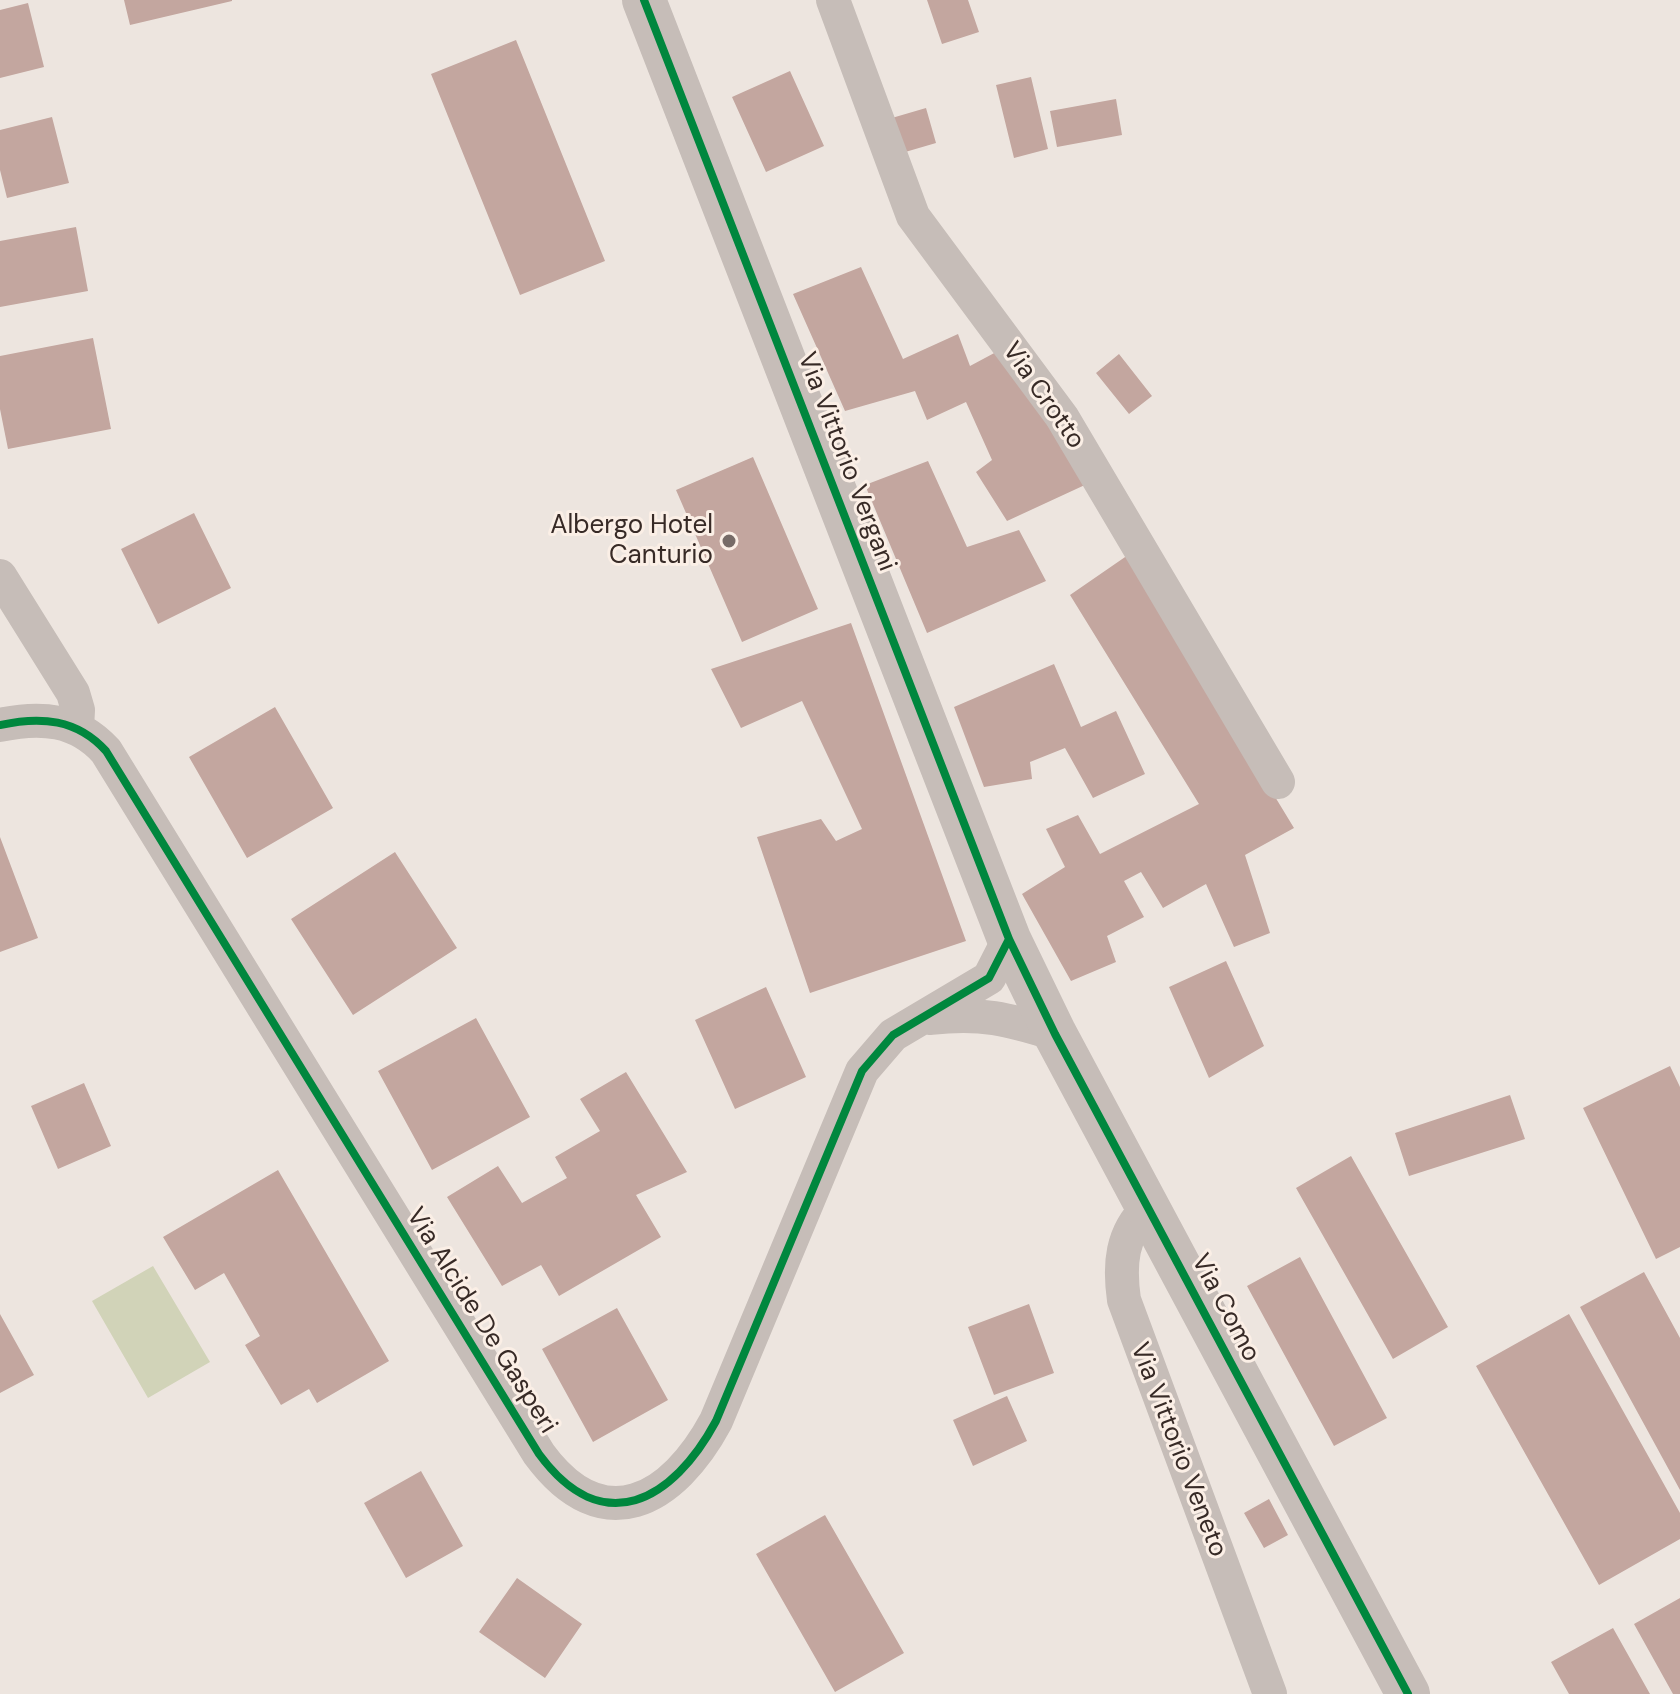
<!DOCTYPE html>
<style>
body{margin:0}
canvas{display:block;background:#ede5df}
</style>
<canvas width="1680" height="1694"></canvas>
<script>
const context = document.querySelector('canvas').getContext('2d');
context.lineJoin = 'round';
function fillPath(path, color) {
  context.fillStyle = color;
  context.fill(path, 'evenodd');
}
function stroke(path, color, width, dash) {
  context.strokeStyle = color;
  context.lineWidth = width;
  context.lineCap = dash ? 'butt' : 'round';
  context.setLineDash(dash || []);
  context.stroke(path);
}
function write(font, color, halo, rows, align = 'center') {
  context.font = font + ' "DM Sans",sans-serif';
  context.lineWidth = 6;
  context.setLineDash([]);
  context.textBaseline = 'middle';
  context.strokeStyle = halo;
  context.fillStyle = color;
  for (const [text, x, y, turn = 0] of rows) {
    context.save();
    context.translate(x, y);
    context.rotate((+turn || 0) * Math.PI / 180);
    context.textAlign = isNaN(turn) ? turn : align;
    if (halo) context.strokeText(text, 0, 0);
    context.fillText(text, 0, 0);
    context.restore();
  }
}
const green = new Path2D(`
 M153 1266 210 1362 148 1398 92 1301Z`);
const building = new Path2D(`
 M124 0H232V1L130 25Z
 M927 0H968L979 32 942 44Z
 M28 3 44 67 0 78V10Z
 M516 40 605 261 520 295 431 74Z
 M790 71 824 146 766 172 732 97Z
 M1031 77 1048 149 1014 158 996 85Z
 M1116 99 1122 135 1057 147 1050 111Z
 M926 108 936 143 895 155 885 120Z
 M52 117 69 183 7 198 0 170V130Z
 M76 227 88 291 0 307V241Z
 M861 267 903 359 958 334 970 366 998 351 1087 484 1007 521 976 472 992 460 966 402 927 420 915 391 845 411 793 294Z
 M93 338 111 429 8 449 0 409V356Z
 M1119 354 1152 396 1129 414 1096 373Z
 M753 457 818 609 742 642 676 490Z
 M928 461 967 547 1019 530 1046 581 927 633 865 485Z
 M194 513 231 588 158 624 121 549Z
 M1128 555 1294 828 1245 855 1270 933 1234 947 1206 884 1163 908 1141 872 1124 881 1144 917 1107 936 1116 962 1071 981 1022 894 1065 867 1046 829 1078 815 1100 854 1199 804 1070 595Z
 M851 623 966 941 810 993 757 837 821 819 836 841 862 829 802 701 741 728 711 669Z
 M1054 664 1081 727 1116 711 1145 774 1093 798 1065 748 1030 762 1032 779 984 787 954 707Z
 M275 707 333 808 247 858 189 757Z
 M0 837 38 938 0 952Z
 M395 852 457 948 353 1015 291 919Z
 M1226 961 1264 1046 1209 1078 1169 987Z
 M766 987 806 1077 735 1109 695 1020Z
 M476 1018 530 1117 432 1170 378 1071Z
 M1670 1066 1680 1087V1247L1656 1259 1583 1108Z
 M626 1072 687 1172 636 1195 661 1237 559 1296 541 1265 502 1286 447 1197 498 1166 522 1203 567 1178 555 1157 600 1131 580 1099Z
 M84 1083 111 1146 58 1169 31 1106Z
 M1510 1095 1525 1139 1409 1176 1395 1133Z
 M1351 1156 1448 1327 1393 1359 1296 1188Z
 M278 1170 389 1361 317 1403 309 1389 281 1405 245 1345 260 1336 224 1273 195 1290 163 1237Z
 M1300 1257 1387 1418 1334 1446 1247 1286Z
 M1644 1272 1680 1338V1490L1580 1307Z
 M1029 1304 1054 1373 994 1395 968 1327Z
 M617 1308 668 1400 593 1442 542 1349Z
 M0 1314 34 1375 0 1393Z
 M1569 1314 1680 1513V1539L1599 1585 1476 1366Z
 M1007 1396 1027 1441 973 1466 953 1420Z
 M421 1471 463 1546 406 1578 364 1503Z
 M1269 1499 1288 1535 1264 1548 1244 1513Z
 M825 1515 904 1653 835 1692 756 1554Z
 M517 1578 582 1624 545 1678 479 1632Z
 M1680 1598V1694H1673L1634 1624Z
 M1613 1628 1650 1694H1569L1551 1662Z`);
const minor = new Path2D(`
 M833 0 913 216 1062 417 1278 782
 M0 576 73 693 78 710 77 728
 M0 725C41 716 77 719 106 751L539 1454C603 1541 673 1501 716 1421L862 1071 893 1035 989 978 1009 939
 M931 1018C980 1012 1009 1019 1055 1034
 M1148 1208C1121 1233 1119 1265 1124 1300L1270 1694`);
const tertiary = new Path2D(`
 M644 0 1009 939 1055 1034 1408 1694`);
const cycleway = new Path2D(`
 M644 0 1009 939 1055 1034 1408 1694
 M0 725C41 716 77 719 106 751L539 1454C603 1541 673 1501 716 1421L862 1071 893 1035 989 978 1009 939`);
const markers = [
 [729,541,8,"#776b67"]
];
const streetNames = [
 ["Via Crotto",1043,396,55],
 ["Via Vittorio Vergani",846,462,69],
 ["Via Como",1225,1308,62],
 ["Via Alcide De Gasperi",481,1321,58],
 ["Via Vittorio Veneto",1178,1450,69]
];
const poiNames = [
 ["Albergo Hotel",713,526],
 ["Canturio",713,556]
];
fillPath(green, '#d1d3b8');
fillPath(building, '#c3a69f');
stroke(minor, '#c6bdb8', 34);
stroke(tertiary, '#c6bdb8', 44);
stroke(cycleway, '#00873e', 8);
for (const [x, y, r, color] of markers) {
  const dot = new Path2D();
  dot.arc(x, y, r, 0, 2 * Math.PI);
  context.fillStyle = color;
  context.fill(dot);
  stroke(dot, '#fbefe6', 3);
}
write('26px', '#372a26', '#fbefe6', streetNames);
write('26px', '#372a26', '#fbefe6', poiNames, 'right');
</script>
